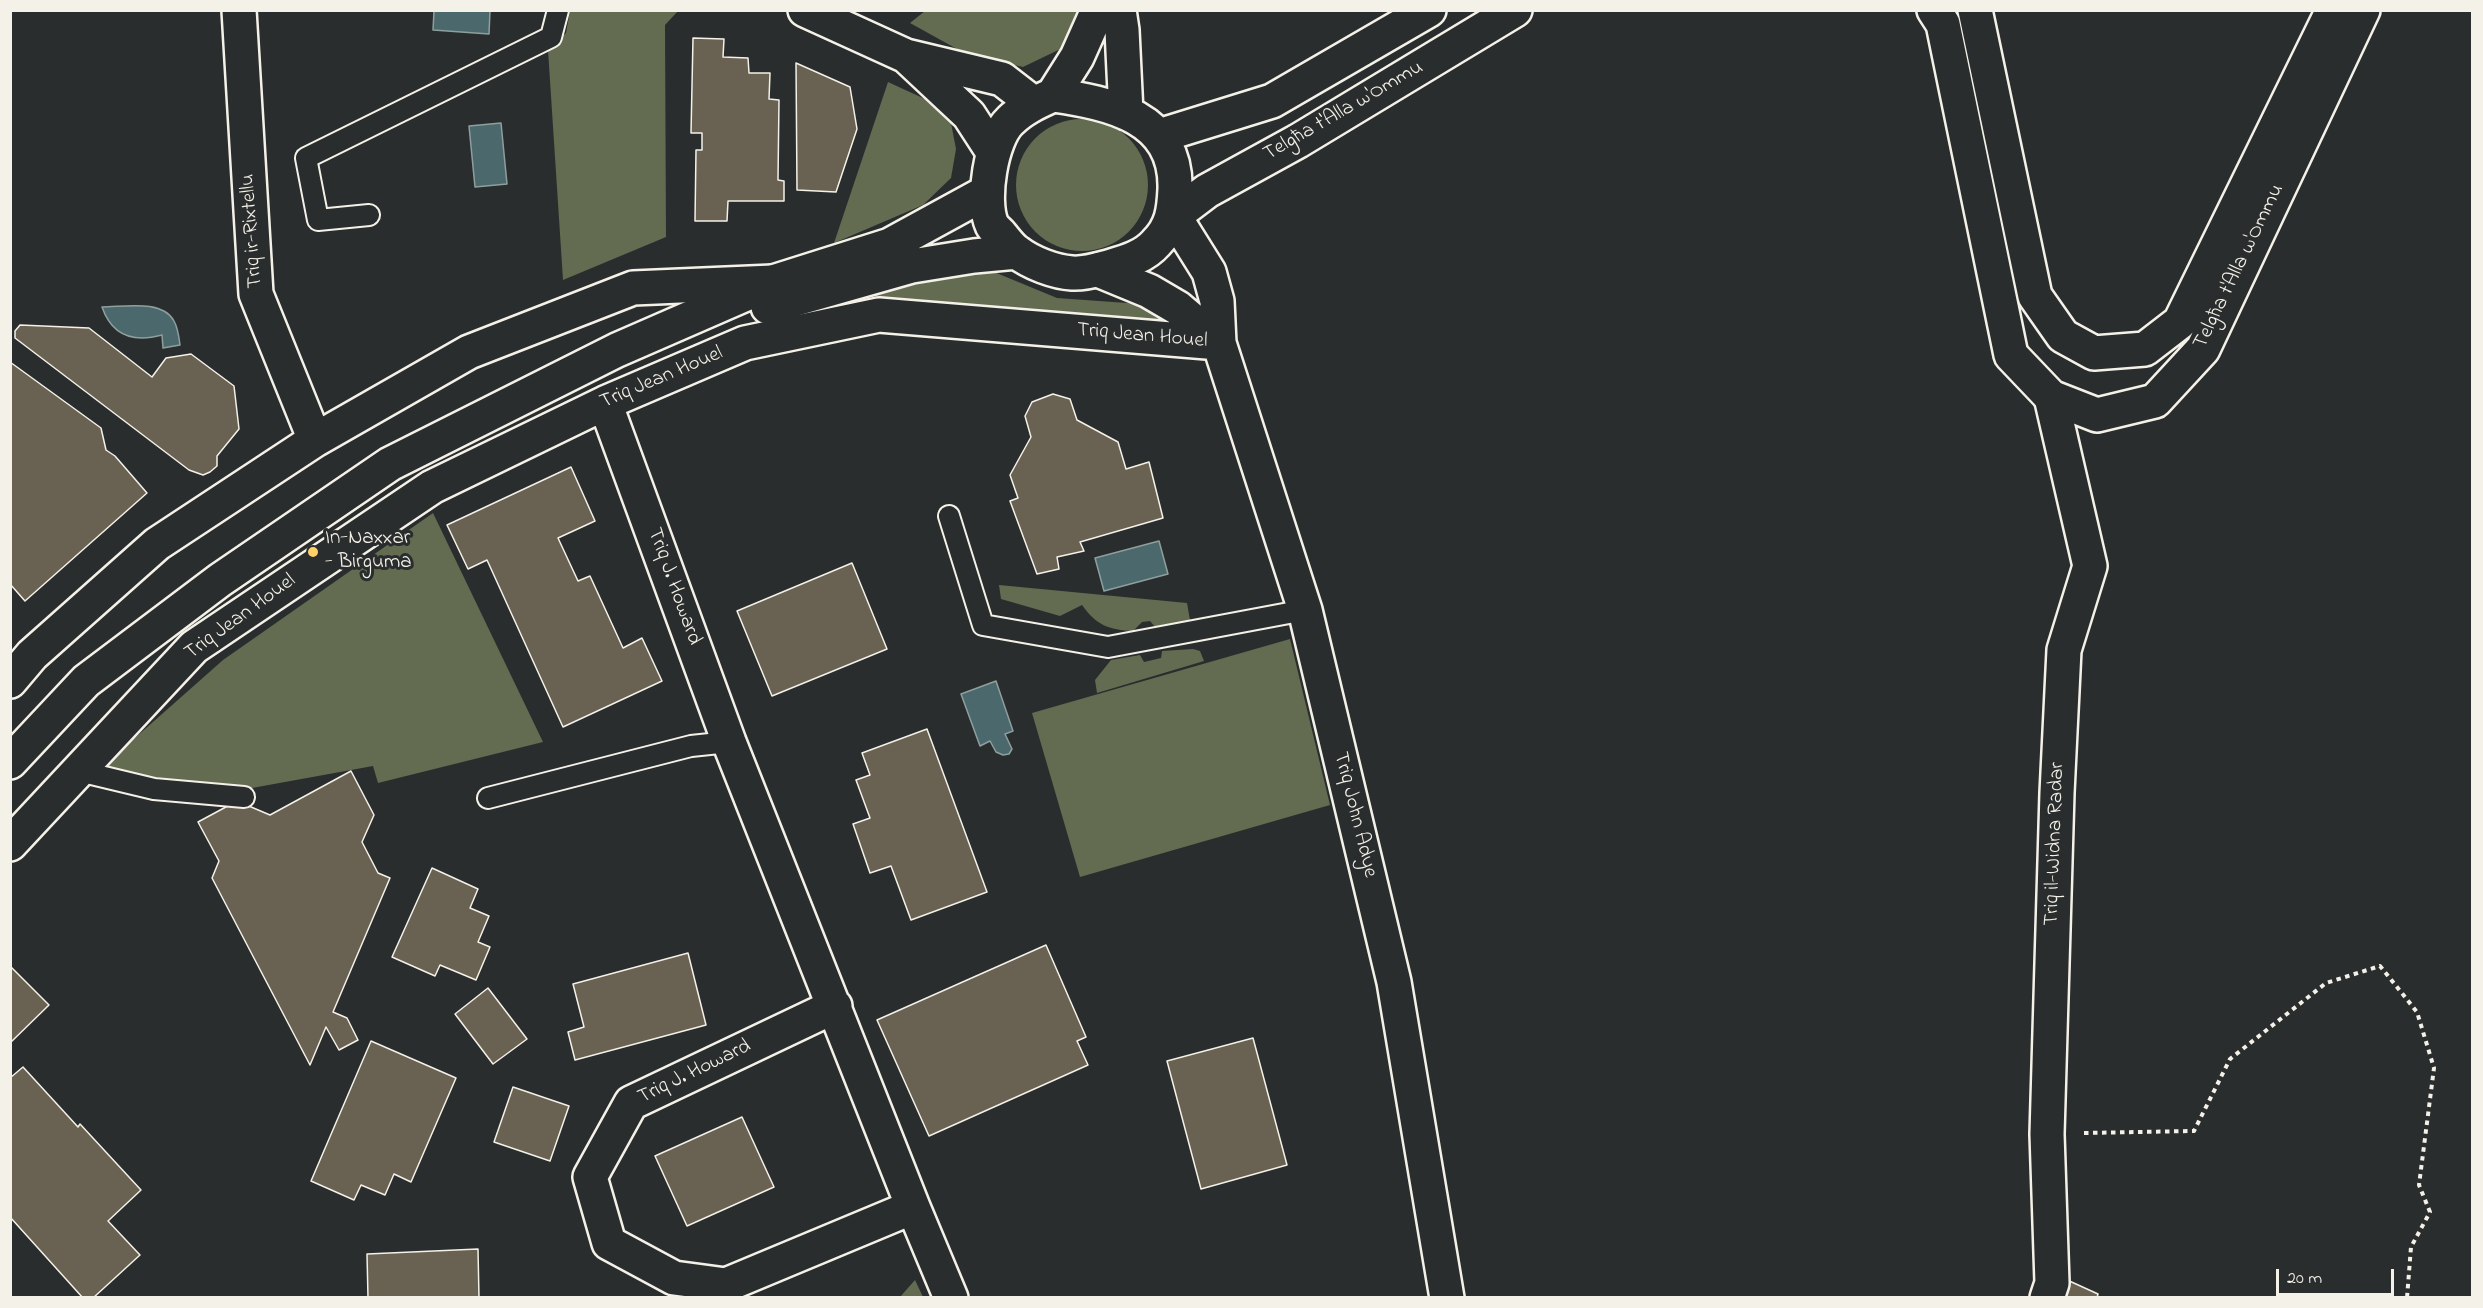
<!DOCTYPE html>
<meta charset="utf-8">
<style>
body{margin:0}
#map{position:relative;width:2483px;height:1308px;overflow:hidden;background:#2a2d2e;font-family:"Indie Flower",sans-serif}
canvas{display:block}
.frame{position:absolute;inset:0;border:12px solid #f4f1e8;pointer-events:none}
.scale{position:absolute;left:2276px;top:1269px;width:118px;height:27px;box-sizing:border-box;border:3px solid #f4f1e8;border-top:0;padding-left:8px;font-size:18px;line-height:21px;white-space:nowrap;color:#f4f1e8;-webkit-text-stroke:4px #2a2d2e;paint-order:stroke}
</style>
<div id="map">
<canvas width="2483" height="1308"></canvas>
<div class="frame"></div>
<div class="scale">20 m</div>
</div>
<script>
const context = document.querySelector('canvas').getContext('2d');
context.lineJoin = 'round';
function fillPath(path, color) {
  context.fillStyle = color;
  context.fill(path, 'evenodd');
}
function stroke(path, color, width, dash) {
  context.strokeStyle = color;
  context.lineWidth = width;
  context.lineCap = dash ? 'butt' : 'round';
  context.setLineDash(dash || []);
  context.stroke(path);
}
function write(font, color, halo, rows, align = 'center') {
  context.font = font + ' "Indie Flower",sans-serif';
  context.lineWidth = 6;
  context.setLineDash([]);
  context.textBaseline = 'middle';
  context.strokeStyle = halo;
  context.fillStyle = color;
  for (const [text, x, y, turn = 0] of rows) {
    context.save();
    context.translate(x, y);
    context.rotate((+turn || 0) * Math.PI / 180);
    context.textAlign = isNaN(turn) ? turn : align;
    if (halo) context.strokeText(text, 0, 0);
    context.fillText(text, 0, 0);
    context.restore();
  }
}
const green = new Path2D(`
 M570 11H678L665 25 666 237 563 280 548 50 566 33Z
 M925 11H1086L1075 42 1023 67 966 54 910 23Z
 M888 82 925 99 951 123 956 149 951 178 923 205 834 243Z
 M1016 185a66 66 0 1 1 132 0a66 66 0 1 1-132 0Z
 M982 267 1057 298 1155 305 1182 324 875 300 874 289Z
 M433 513 543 742 378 783 373 766 252 788 213 787 101 768 223 660Z
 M999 585 1187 603 1190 620 1184 624 1156 628 1150 621 1142 622 1133 631C1109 630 1096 625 1082 605L1060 616 1001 599Z
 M1290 639 1330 805 1080 877 1032 713Z
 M1193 649 1200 651 1204 661 1097 693 1095 680 1111 660 1140 655 1144 662 1161 658 1162 651Z
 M915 1280 923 1297H900Z`);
const water = new Path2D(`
 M434 11H490L489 34 433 30Z
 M501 123 507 184 475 187 469 126Z
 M102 307C124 307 162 299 174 321 178 328 179 337 180 345L163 348 162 335C133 343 112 336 102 307Z
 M1159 541 1168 574 1104 591 1095 558Z
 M996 681 1013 731 1005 734 1012 749 1009 754 1003 755 996 752 990 741 980 746 961 694Z`);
const building = new Path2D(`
 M693 38 724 39 723 57 748 58 749 73H770L769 99 779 100 778 180 784 181V201H728L727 221H695L696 150H702V133H691Z
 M796 63 850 87 857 129 836 192 797 190Z
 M20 325 89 328 152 377 166 358 191 354 234 386 239 429 217 456V466L210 472 203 475 189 470 15 338V331Z
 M10 362 101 428 106 450 115 456 147 493 25 601 10 584Z
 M1053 394 1070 399 1077 420 1118 442 1126 469 1149 462 1163 518 1080 542 1084 551 1057 557 1059 569 1037 574 1010 501 1018 498 1010 475 1031 437 1025 416 1032 402Z
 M571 467 595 521 558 538 578 581 590 576 623 648 642 638 662 681 563 727 487 560 468 569 447 525Z
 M852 563 887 649 772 696 737 611Z
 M927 729 987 892 911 920 891 866 870 873 853 824 870 818 856 780 870 775 862 753Z
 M351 771 374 815 362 842 378 873 390 878 333 1012 347 1018 358 1040 339 1050 326 1027 310 1065 212 878 219 861 198 822 237 801 270 815Z
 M432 868 478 889 470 908 489 916 478 942 490 947 476 980 440 965 435 976 392 957Z
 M1046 945 1086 1037 1077 1041 1088 1065 929 1136 877 1020Z
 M688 953 706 1025 575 1060 568 1032 584 1027 573 984Z
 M10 966 49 1005 10 1043Z
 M488 988 527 1039 493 1064 455 1014Z
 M1253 1038 1287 1165 1201 1189 1167 1061Z
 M371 1041 456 1078 411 1182 394 1174 385 1195 361 1185 354 1200 311 1181Z
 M23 1067 78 1127 80 1124 141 1190 108 1221 140 1255 93 1298H83L10 1217V1078Z
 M513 1087 569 1106 550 1161 494 1142Z
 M742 1117 774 1187 687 1226 655 1156Z
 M478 1249 479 1298H368L367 1254Z
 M2065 1279 2098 1294 2097 1298H2057Z`);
const path = new Path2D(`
 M2084 1133 2194 1131 2230 1059 2326 983 2380 966 2417 1012 2434 1068 2419 1185 2430 1212 2411 1247 2407 1298`);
const lane = new Path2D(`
 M369 215 318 220 306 158 551 37 558 10
 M949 516 983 625 1108 647 1305 610
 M79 771 154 789 244 797
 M488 798 691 746 729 742`);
const street = new Path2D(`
 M239 10 256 294 315 440
 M1174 216 1209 272 1217 301 1219 343 1305 610 1394 982 1447 1298
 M1098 270 1149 291 1178 308 1219 343
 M605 403 729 742 913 1207 951 1298
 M10 681 32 655 157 544 315 440 469 352 633 288 773 282
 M10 844 194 647 432 487 605 403 745 343 879 315 1219 343
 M835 1006 631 1103 590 1177 609 1243 674 1278 726 1285 913 1207
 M2047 1298 2052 1283 2047 1134 2057 793 2064 650 2090 566 2051 397`);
const secondary = new Path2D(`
 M805 10 906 56 1002 79 1033 103
 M1119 10 1122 30 1126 113
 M1934 10 1943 24 2011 355 2051 397 2097 415 2155 401 2203 349 2363 10
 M1975 10 2035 296 2063 336 2094 353 2145 349 2180 322 2333 10
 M906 56 969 115 993 152
 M1053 95C1110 103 1177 117 1175 189 1174 211 1172 227 1156 243 1144 257 1125 262 1108 267 1097 270 1083 274 1072 273 1055 272 1031 263 1017 252 1011 248 1006 241 1001 235 999 232 994 229 992 225 981 201 991 139 1010 121 1022 109 1037 102 1053 95Z
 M1053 95 1077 57 1098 10
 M1159 136 1272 101 1429 10
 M1174 216 1207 191 1298 141 1515 10
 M768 307 912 266 974 256 1017 252
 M10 762 86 681 220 580 390 464 617 350 773 282 890 245 987 192`);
const markers = [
 [313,552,6,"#ffd166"]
];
const streetNames = [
 ["Telgħa t'Alla w'Ommu",1344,112,-30],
 ["Triq ir-Rixtellu",253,231,-94],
 ["Telgħa t'Alla w'Ommu",2240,267,-64],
 ["Triq Jean Houel",1142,337,5],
 ["Triq Jean Houel",662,379,-23],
 ["Triq J. Howard",673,587,70],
 ["Triq Jean Houel",241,618,-36],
 ["Triq John Adye",1354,815,76],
 ["Triq il-Widna Radar",2056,844,-88],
 ["Triq J. Howard",695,1073,-26]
];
const poiNames = [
 ["In-Naxxar",325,540],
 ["- Birguma",325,564]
];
fillPath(green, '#636b51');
fillPath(water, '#4b696d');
stroke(water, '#8f9f9e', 1.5);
fillPath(building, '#696252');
stroke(building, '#f4f1e8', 1.5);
stroke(lane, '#f4f1e8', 24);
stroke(street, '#f4f1e8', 38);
stroke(secondary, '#f4f1e8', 38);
stroke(path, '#f4f1e8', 4, [4.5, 4.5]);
stroke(lane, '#2a2d2e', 20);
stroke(street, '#2a2d2e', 33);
stroke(secondary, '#2a2d2e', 33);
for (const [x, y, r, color] of markers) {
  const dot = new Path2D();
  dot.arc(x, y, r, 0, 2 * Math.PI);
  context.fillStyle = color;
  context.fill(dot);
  stroke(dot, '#2a2d2e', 2);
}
write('21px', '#f4f1e8', '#2a2d2e', streetNames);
write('21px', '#f4f1e8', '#2a2d2e', poiNames, 'left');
</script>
